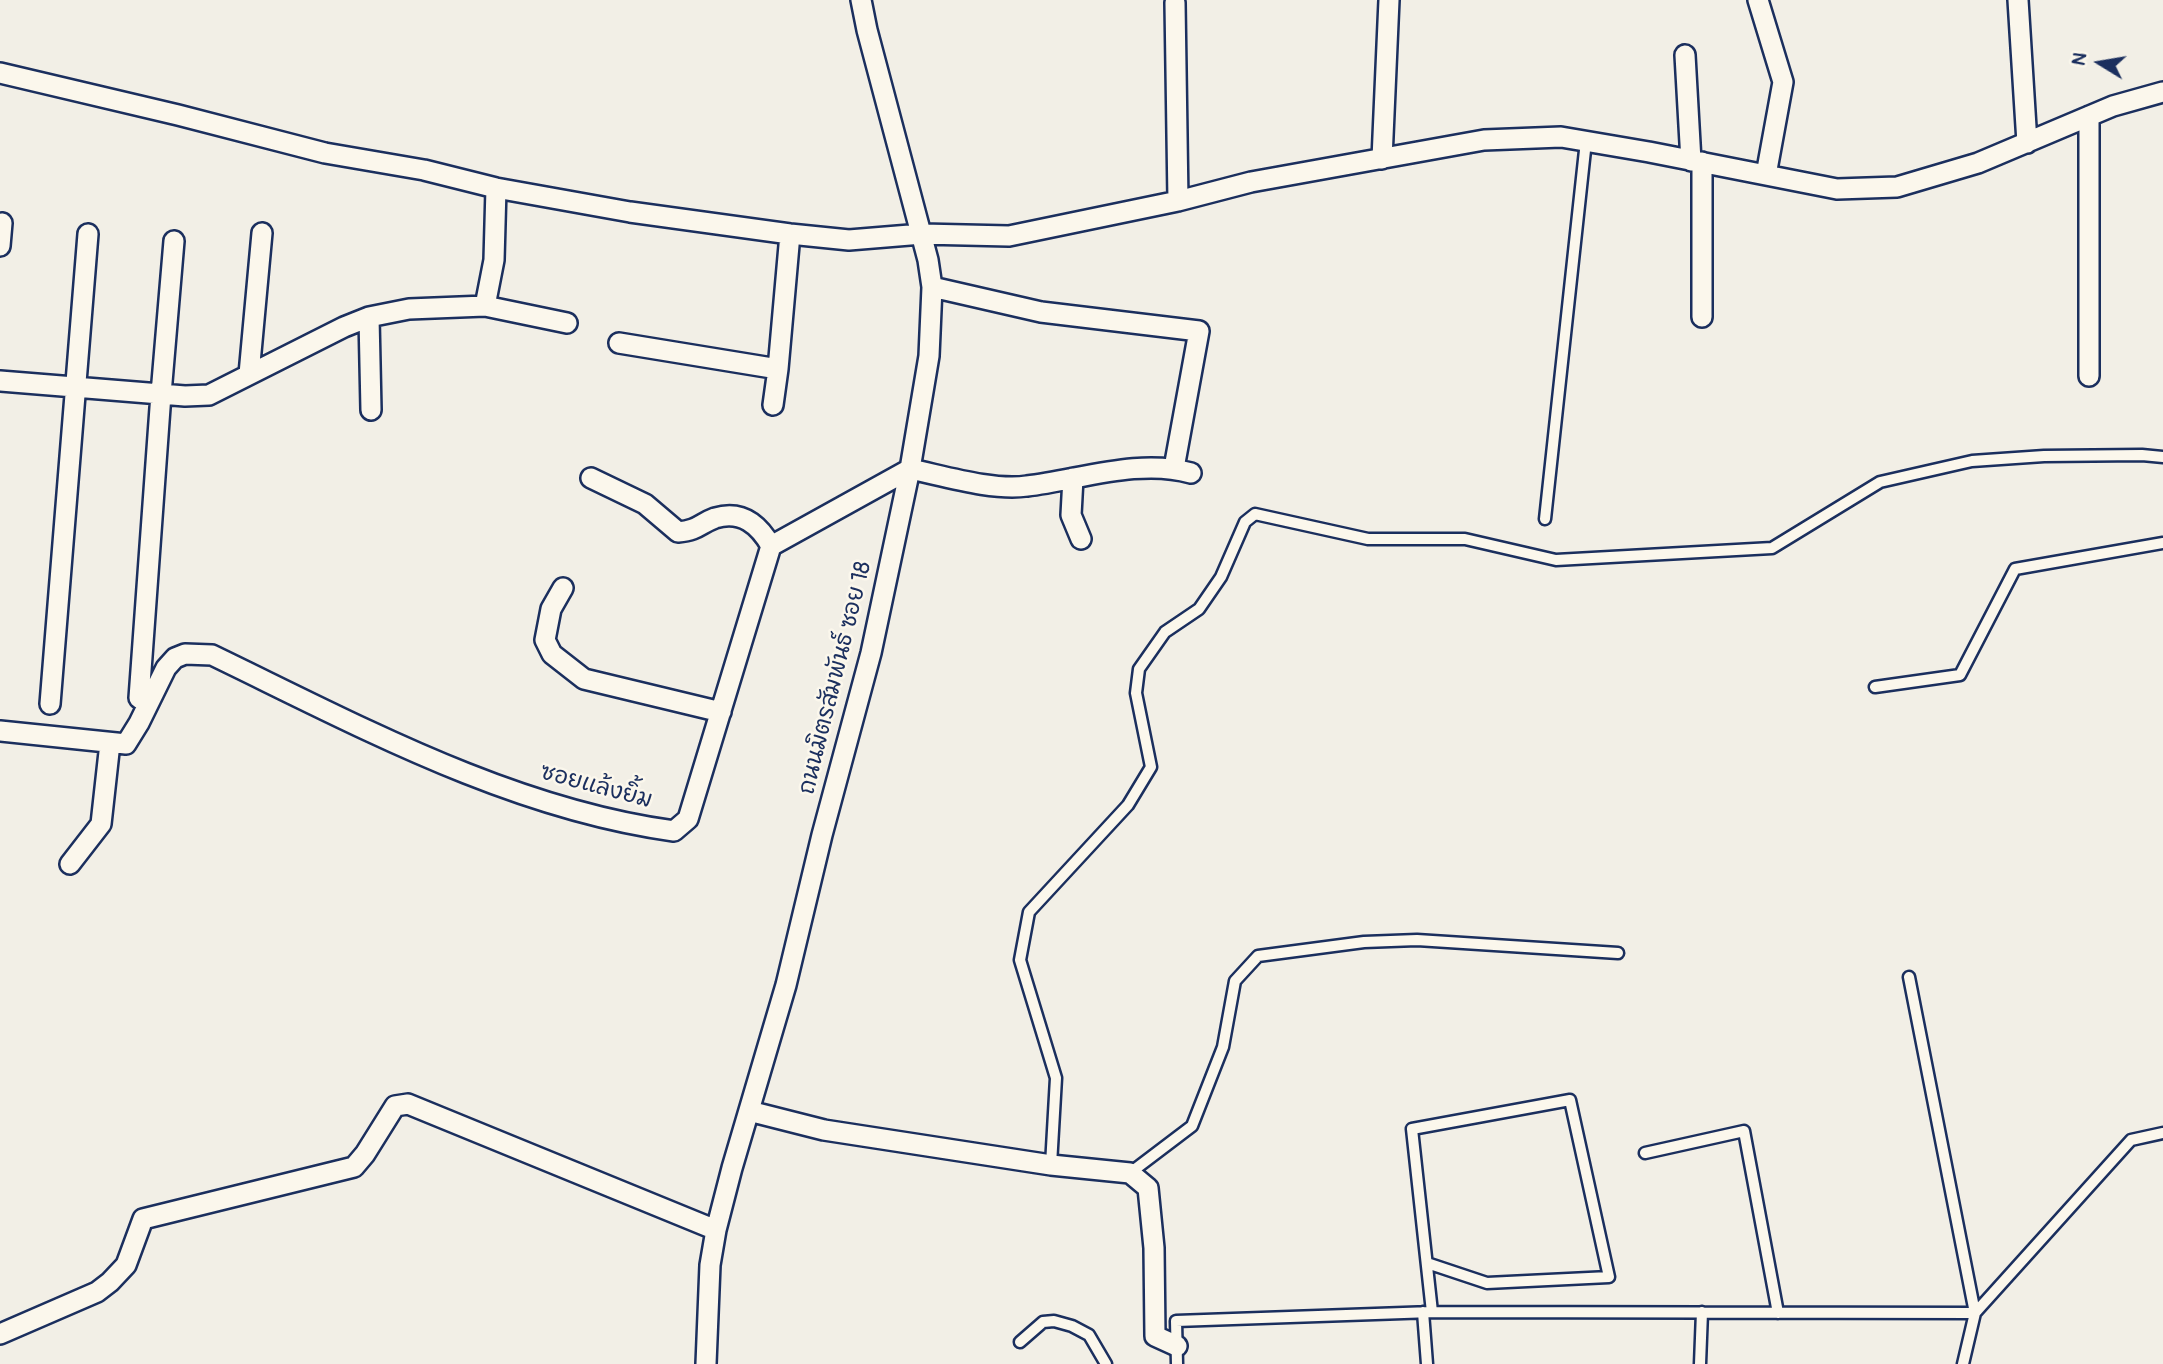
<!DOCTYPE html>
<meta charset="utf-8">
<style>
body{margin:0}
#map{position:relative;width:2163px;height:1364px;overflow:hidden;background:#f2efe6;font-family:Pangolin,sans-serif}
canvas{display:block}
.north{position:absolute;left:2065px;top:28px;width:70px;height:70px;-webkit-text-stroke:5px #fbf7ec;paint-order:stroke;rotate:281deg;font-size:19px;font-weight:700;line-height:28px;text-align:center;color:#1b2f5e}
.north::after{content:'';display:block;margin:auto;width:24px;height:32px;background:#1b2f5e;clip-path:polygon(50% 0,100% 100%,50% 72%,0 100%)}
</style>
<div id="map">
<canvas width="2163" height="1364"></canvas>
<div class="north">N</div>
</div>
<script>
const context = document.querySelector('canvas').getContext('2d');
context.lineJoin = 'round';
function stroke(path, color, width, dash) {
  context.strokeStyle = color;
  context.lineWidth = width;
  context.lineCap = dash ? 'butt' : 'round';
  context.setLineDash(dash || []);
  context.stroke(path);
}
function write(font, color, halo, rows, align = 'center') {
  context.font = font + ' Pangolin,"Playpen Sans Thai",sans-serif';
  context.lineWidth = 5;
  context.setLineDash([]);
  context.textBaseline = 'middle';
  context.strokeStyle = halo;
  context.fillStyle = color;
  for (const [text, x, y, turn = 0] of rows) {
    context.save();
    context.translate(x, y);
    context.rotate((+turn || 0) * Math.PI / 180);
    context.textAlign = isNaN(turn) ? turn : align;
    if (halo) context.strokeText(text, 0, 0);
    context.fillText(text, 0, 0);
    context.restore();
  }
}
const lane = new Path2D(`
 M1545 519 1586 141
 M1875 687 1960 675 2015 569 2163 543
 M1909 977 1975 1313
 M1645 1153 1744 1131 1778 1313
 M1051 1165 1056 1078 1020 960 1029 912 1128 805 1151 767 1136 693 1139 669 1165 632 1199 609 1221 577 1245 522 1255 514 1368 539H1465L1556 560 1772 548 1880 482 1972 461 2044 456 2142 455 2163 457
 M1130 1173 1192 1126 1223 1047 1235 981 1258 956 1364 942 1417 940 1618 953
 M1427 1263 1487 1283 1609 1277 1570 1100 1412 1129 1432 1312
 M1423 1312 1427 1364
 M1975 1313 2131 1140 2163 1133
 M1020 1342 1043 1322 1054 1321 1072 1326 1089 1335 1106 1364
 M1177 1364 1176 1321 1432 1312 1975 1313 1963 1364
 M1700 1364 1702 1312`);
const street = new Path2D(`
 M1758 0 1783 82 1766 175
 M2018 0 2027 143
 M1175 3 1178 201
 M1685 55 1691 161
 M0 73 178 115 325 153 424 170 496 188 630 212 790 234 849 240 922 234 1009 236 1178 201 1251 182 1484 140 1561 137 1649 152 1837 189 1897 187 1978 163 2113 106 2163 92
 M2089 116V376
 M1382 159 1389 0
 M1702 162V317
 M0 246 2 223
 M932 287 1041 312 1199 331 1174 468
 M485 306 494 260 496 188
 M369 317 371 410
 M619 343 778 369
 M249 374 262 233
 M0 381 185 396 209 395 344 327 369 317 409 309 485 306 567 323
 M773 405 778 369 790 234
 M591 478 645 504 678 532C699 530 699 524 715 518 742 510 759 525 771 546
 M1073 478 1071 515 1081 539
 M563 588 551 609 545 640 552 654 584 679 721 712
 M139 698 161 394 174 241
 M50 704 88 234
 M0 731 126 744 139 723 166 668 175 658 185 654 212 655C359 726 511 809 674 831L688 819 771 546 910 469C944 476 993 491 1027 486 1079 480 1139 458 1191 473
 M70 864 101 824 110 743
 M749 1111 824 1130 1051 1165 1130 1173 1148 1188 1154 1248 1155 1336 1177 1346
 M0 1334 97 1292 110 1282 126 1265 143 1219 354 1167 365 1154 395 1106 408 1104 716 1230
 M706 1364 710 1265 716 1230 732 1168 786 985 822 835 871 653 910 469 929 356 932 287 928 260 867 30 861 0`);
const streetNames = [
 ["ถนนมิตรสัมพันธ์ ซอย 18",836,678,-76],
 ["ซอยแล้งยิ้ม",596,787,15]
];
stroke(lane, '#1b2f5e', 15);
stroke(street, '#1b2f5e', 24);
stroke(lane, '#fbf7ec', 10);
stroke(street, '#fbf7ec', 19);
write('23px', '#1b2f5e', '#fbf7ec', streetNames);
</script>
